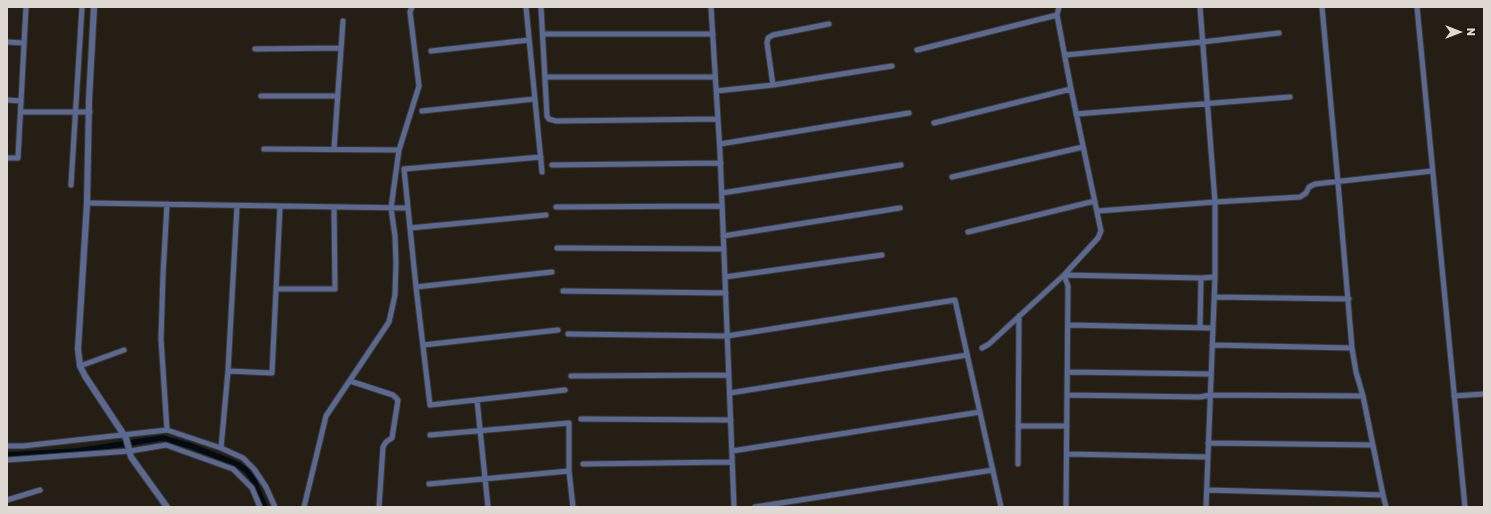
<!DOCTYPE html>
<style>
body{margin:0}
#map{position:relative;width:1491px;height:514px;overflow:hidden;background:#251e15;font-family:"Golos Text",sans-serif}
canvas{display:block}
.frame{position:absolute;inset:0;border:8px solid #dedad3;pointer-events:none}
.north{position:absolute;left:1439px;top:12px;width:40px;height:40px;-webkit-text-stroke:3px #1b150c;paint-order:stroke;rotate:90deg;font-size:11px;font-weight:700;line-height:16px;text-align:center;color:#dedad3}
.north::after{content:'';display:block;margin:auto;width:14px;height:18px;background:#dedad3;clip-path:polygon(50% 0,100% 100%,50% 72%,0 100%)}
</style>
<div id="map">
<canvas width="1491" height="514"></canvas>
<div class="frame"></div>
<div class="north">N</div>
</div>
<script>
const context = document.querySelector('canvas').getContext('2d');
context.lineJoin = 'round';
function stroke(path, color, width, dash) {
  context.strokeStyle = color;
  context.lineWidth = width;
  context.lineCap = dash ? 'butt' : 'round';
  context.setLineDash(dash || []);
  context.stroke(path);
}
const canal = new Path2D(`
 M7 455 76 451 162 438 191 446 237 464 247 471 254 481 265 507`);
const minor = new Path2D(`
 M526 7 542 172
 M541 7 547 116 549 119 556 121 718 119
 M711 7 720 152 734 507
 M1059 7 1057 15 1071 89 1101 231 1098 238 1064 275 1068 286 1066 507
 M1200 7 1215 202V277L1206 507
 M1322 7 1338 183 1352 348 1356 372 1363 396 1383 495
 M1417 7 1465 507
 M543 34H713
 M7 42 24 43
 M255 49 341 48
 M917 50 1057 15
 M431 51 529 40
 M1065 55 1202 42 1279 33
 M545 77H715
 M773 85 767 43 768 38 773 35 829 24
 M716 91 773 85 892 66
 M261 96H338
 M7 100 21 101
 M422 111 534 99
 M21 112H90
 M1076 114 1290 97
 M934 123 1071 89
 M720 144 909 113
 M264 149 399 150
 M334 149 343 21
 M541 157 404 169 410 228 546 215
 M7 158H18L26 7
 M552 165 721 163
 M952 177 1083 147
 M71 185 82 7
 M722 193 901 165
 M87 203 408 208
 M237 206 228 371 272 373 280 207
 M556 207 722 206
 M1098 211 1215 202 1300 197 1306 193 1309 187 1315 184 1432 171
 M410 228 416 287 430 405 565 390
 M968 232 1095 201
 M723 236 900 208
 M557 248 724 249
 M725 277 882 255
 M1201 278 1215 277
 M416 287 552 272
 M277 289H335L334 207
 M563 291 726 293
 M1214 297 1349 299
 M1068 325 1212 328
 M568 334 727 336 955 300 1001 507
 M423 345 558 330
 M1212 345 1352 348
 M982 348 989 344 1064 275 1201 278 1200 326
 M80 366 124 350
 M1067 372 1210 374
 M571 376 729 375
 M350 381 393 395 398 400 392 438 386 442 383 447 379 507
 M730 393 967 355
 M1067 395 1200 397 1210 395 1363 396
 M1454 396 1484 394
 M477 400 488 507
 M581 419 731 420
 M1018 426H1067
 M167 430 161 339 163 275 167 204
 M430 435 569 423V471L573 507
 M1208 443 1373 445
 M7 446H23L167 430 221 448 243 458 254 469 266 487 275 507
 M221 448 228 371
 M732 451 980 412
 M1067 454 1208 457
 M7 460 130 451 166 445 233 469 252 488 260 507
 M583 464 732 462
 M1018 464 1019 316
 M429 484 569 471
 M1207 490 1383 495 1386 507
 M7 500 40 490
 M304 507 326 416 389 322 395 295 396 263 395 236 391 208 399 150 419 86 410 12 412 7
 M755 507 993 470`);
const tertiary = new Path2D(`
 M94 7 89 100 87 203 78 349 80 366 85 376 126 438 131 457 167 507`);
stroke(canal, '#000b14', 5.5);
stroke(minor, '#3f3830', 7);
stroke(tertiary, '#3f3830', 8);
stroke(minor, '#596992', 5);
stroke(tertiary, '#596992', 6);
</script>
